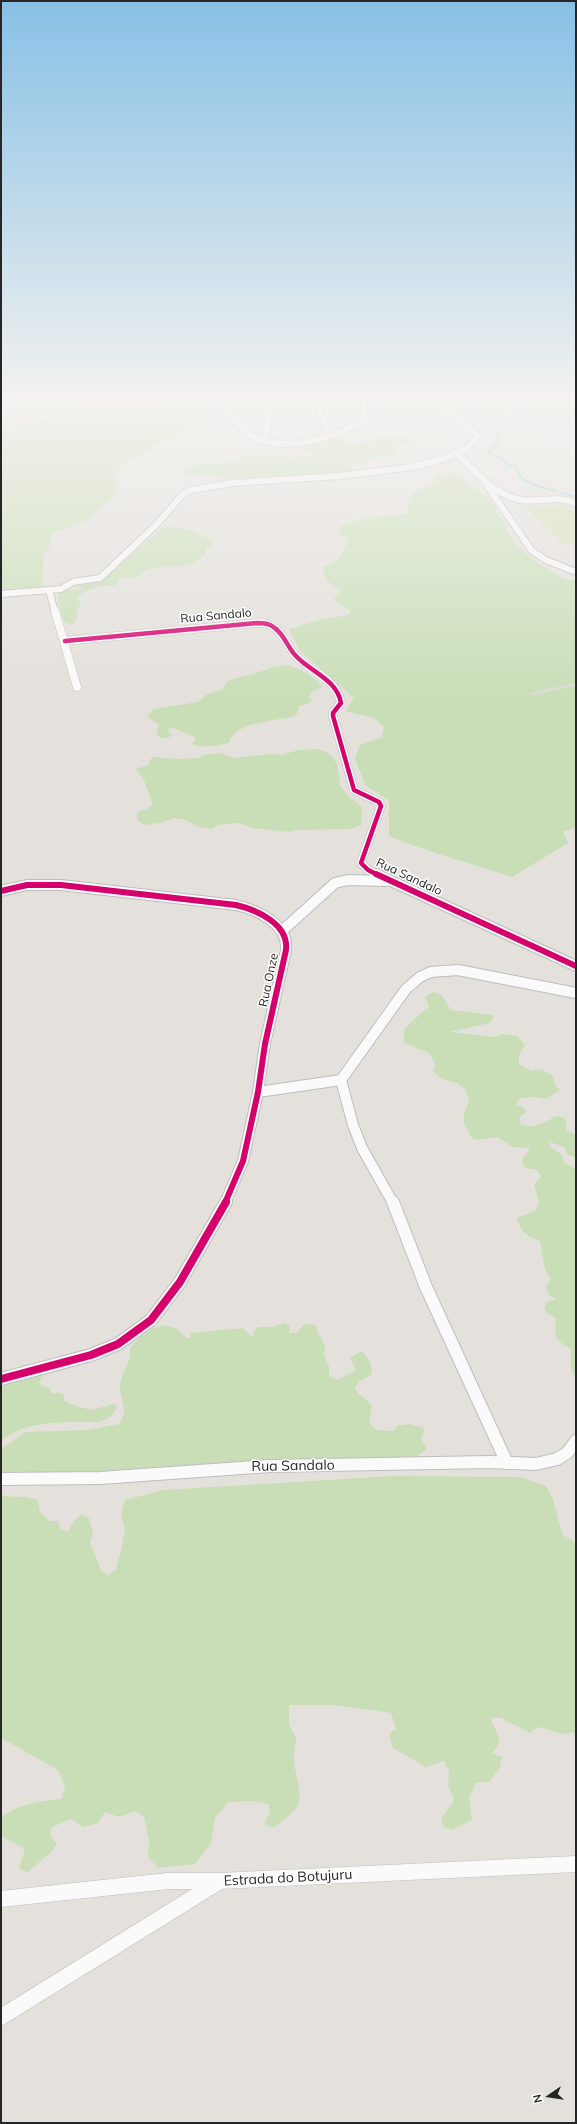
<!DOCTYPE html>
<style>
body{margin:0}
#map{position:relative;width:577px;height:2124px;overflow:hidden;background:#e4e1dc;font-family:Mulish,sans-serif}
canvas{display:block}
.frame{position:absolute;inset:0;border:2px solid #262626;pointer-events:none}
.north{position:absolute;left:529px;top:2076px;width:40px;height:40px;-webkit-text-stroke:3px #fff;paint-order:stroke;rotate:257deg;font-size:11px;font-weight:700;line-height:16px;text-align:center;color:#262626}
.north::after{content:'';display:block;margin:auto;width:14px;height:18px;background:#262626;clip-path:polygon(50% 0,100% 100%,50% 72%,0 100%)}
</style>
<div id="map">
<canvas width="577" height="2124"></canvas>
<div class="frame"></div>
<div class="north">N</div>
</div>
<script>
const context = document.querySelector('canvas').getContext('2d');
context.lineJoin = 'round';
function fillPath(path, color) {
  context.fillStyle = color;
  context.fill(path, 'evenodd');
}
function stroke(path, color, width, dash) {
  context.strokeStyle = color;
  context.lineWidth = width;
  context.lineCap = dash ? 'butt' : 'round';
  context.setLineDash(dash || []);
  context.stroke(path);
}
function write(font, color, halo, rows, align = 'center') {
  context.font = font + ' Mulish,sans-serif';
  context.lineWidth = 3;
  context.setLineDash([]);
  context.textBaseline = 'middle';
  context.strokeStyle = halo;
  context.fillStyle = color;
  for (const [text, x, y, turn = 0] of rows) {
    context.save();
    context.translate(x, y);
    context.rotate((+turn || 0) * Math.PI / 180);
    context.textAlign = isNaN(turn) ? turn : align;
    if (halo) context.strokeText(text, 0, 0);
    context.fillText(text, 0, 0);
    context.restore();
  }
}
const green = new Path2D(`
 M71 401H151V404L158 412 179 413 193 417 194 426 151 448 115 472 117 493 85 522 53 532 49 547 44 555 42 586 1 592V428L83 412 68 406Z
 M333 435 344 438 345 441 351 444 372 441 371 439 403 438H406L405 441H421L396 447 397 452C384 461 365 459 351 465L350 467 355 470H366L359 473 229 478 180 473 181 470 203 463 233 461 258 454 270 453 295 460 314 456V454L307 452 305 448 308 445Z
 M451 473 461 475 470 485 492 501 514 543 538 563 564 579 576 580V828L563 831 568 843 512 877C471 863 429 853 389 836V801L365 785 355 758 360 745 382 737 384 727 374 718 346 711 354 698 300 651 289 629 319 620 348 615 351 611 333 600 341 591 326 580 323 567 337 561 350 538 338 534 340 527 359 519 406 514 414 492 436 482 437 475Z
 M164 526C181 528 202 530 214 544L206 548V554C186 571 180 565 157 567 153 568 144 570 142 572 139 575 139 578 135 578 129 579 125 577 119 579L118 584C111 587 105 585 99 587 92 588 85 592 78 596V600L81 605 76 612 77 620 73 624 65 623 59 609 58 594 66 590 83 589 72 586 104 579Z
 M287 665C302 670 312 674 322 687L311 692 309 697 313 701 307 704 299 706 297 714 292 717C274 721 234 722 229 743 217 745 204 749 192 744L196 738 174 728H169L168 732 172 735 168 738H161L156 734 159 725 147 716 154 709 198 702 207 694 224 689 226 682C235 678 241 677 250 675 263 671 273 666 287 665Z
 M319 749 330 754 337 764 340 785 349 797 362 807 361 825 350 829 299 830 289 832 252 828 239 823 218 825 212 829 199 827 186 820 174 818 160 823 144 825 137 820V812L147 809 153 805 144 780 135 769 150 765 149 761 153 757 179 759 197 758 208 754 220 753 233 758 272 754 282 755 298 750Z
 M433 992 441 994 451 1010 494 1015 490 1023 450 1032 495 1037 502 1034 517 1036 525 1045 519 1055V1064L531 1071 541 1069 553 1076 554 1084 560 1090 545 1099 534 1097 521 1098 516 1104 525 1109 526 1113 519 1117 521 1125C532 1129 546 1122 556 1116L562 1117 567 1123 566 1130 576 1135V1157L568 1155 564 1147 550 1142V1147L561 1154 565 1163 576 1169V1378L571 1369V1349C555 1340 554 1337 556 1319L544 1310 547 1302 556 1299 549 1295 546 1287 551 1279 545 1270 540 1241C527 1237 520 1231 517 1218L535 1211 539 1203 534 1184 541 1177 537 1170 525 1168 522 1160 530 1148 513 1147 497 1137 476 1140 471 1137 464 1123V1113L469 1102 466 1090 457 1083 442 1079 433 1072 435 1064 429 1053 404 1043V1029L429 1006 425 997Z
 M284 1323 290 1326 289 1333H296L305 1324 315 1325 325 1346 324 1355 329 1366V1376L338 1380 356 1370 350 1358 361 1351C369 1357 372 1364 372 1374L360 1381 355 1388C358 1395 366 1398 372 1406L369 1423 377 1430 394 1431 397 1426 409 1424 422 1427 425 1431 421 1438 427 1449 414 1459 1 1476V1449L26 1432 88 1430 119 1424C129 1411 121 1402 120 1388 119 1375 132 1364 130 1348 133 1344 137 1341 141 1337 157 1323 171 1320 186 1338H190V1333L243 1328 253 1338V1332L259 1327H271Z
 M37 1374 42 1375 39 1383 50 1389 52 1394 59 1392 64 1395V1400L70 1404 91 1410 114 1404 117 1406C114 1416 109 1419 99 1422 65 1423 29 1418 1 1441V1386Z
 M393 1476 520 1477 546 1486 553 1499 562 1534 576 1543V1732L564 1734 537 1727 530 1733 501 1718H491C495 1734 507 1739 492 1753L502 1757 500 1768 489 1782 476 1783 469 1797 472 1820 452 1830 444 1827 441 1819 454 1800 448 1785 449 1771 444 1761 426 1767 393 1748 389 1734 396 1729 391 1713 333 1705H289V1725L296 1737C296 1744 293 1754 294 1761 299 1798 311 1804 272 1828L264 1824 270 1813 269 1804 251 1801 228 1802 215 1818 211 1843 195 1864 157 1868 148 1856 149 1841 144 1817 135 1811 119 1817 105 1812 98 1823 83 1827 71 1819 52 1827 50 1835 57 1844 49 1854 27 1873 19 1868 25 1849 1 1836V1817C20 1804 39 1801 61 1799L65 1786 58 1770 1 1738V1496L26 1497 38 1500 40 1512 50 1521H58L61 1530 68 1532 73 1522 82 1514 89 1518 93 1534 90 1542 101 1570 108 1575 116 1569 121 1551 125 1529 121 1515 125 1500 163 1490Z`);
const pitch = new Path2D(`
 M566 504 576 513V543L564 545 526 507Z`);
const stream = new Path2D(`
 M455 401 473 418 489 423 499 434 498 442 489 451 490 454 503 459 508 465 515 466 522 479 540 487 556 491
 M563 493 576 497`);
const minorFar4 = new Path2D(`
 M217 401C228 413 240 430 255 437 287 453 339 438 366 417L363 401
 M316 401 329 434
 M265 441 271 401
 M457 453C475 471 495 496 521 500 540 503 558 494 576 504
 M482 478 532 551 546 560 576 572
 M49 590 55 612
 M1 594 61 589 73 582 100 578 156 525 183 494 191 490 232 483 340 476 412 467 443 459 466 449 478 436C467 420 446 418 436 401`);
const minorFar3 = new Path2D(`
 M55 611 77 687
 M65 641 257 623C262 623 268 623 272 626 283 632 287 646 295 655 310 672 337 679 341 703L333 713V716L354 790 379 802 381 806 361 863 368 870 378 875`);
const minorFar2 = new Path2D(`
 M376 874 576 966
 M1 891 27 885H61L236 905C257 910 289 924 286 950L265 1044 258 1092 243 1161 225 1203
 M282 931 335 883 348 880 386 881
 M258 1092 341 1080
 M393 1203 362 1148 353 1125 341 1080 406 989 420 977 431 972 458 970 576 993`);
const minorFar1 = new Path2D(`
 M393 1202 426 1287 507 1463
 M1 1379 91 1355 118 1344 151 1320 180 1282 226 1202
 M1 1479 100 1478 270 1466 490 1462 536 1464 557 1459 567 1453 576 1441`);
const minor = new Path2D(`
 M1 1899 168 1881H220L576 1864
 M1 2017 220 1881`);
const railFar1 = new Path2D(`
 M497 401 532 426 576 446`);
const rail = new Path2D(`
 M531 694 576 684`);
const cyclewayFar2 = new Path2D(`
 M65 641 257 623C262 623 268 623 272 626 283 632 287 646 295 655 310 672 337 679 341 703L333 713V716L354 790 379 802 381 806 361 863 368 870 378 875`);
const cyclewayFar1 = new Path2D(`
 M376 874 576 966
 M1 891 27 885H61L236 905C257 910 289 924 286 950L265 1044 258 1092 243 1161 225 1203`);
const cycleway = new Path2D(`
 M1 1379 91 1355 118 1344 151 1320 180 1282 226 1202`);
const streetNames = [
 ["Rua Sandalo",216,616,-5],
 ["Rua Sandalo",409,877,25],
 ["Rua Onze",269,980,-78]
];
const nearStreetnames = [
 ["Rua Sandalo",293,1466,-1],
 ["Estrada do Botujuru",288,1878,-3]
];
fillPath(green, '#c9deb7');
fillPath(pitch, '#d3e1b6');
stroke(stream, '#95d1e0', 2);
stroke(minorFar4, '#bebdbd', 8);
stroke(minorFar3, '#bebdbd', 9);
stroke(minorFar2, '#bebdbd', 12);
stroke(minorFar1, '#bebdbd', 14);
stroke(minor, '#bebdbd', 17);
stroke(minorFar4, '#fbfafa', 6);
stroke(minorFar3, '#fbfafa', 8);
stroke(minorFar2, '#fbfafa', 10);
stroke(minorFar1, '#fbfafa', 12);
stroke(minor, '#fbfafa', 16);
stroke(railFar1, '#dcdbdc', 2);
stroke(rail, '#dcdbdc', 2.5);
stroke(cyclewayFar2, '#d6006c', 4.5);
stroke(cyclewayFar1, '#d6006c', 6);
stroke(cycleway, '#d6006c', 8);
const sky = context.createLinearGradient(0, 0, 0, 699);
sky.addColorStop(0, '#87c0e5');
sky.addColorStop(0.57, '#f3f2ef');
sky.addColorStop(1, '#f3f2ef00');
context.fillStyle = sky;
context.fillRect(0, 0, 577, 699);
write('12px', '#262626', '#fff', streetNames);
write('14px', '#262626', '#fff', nearStreetnames);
</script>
